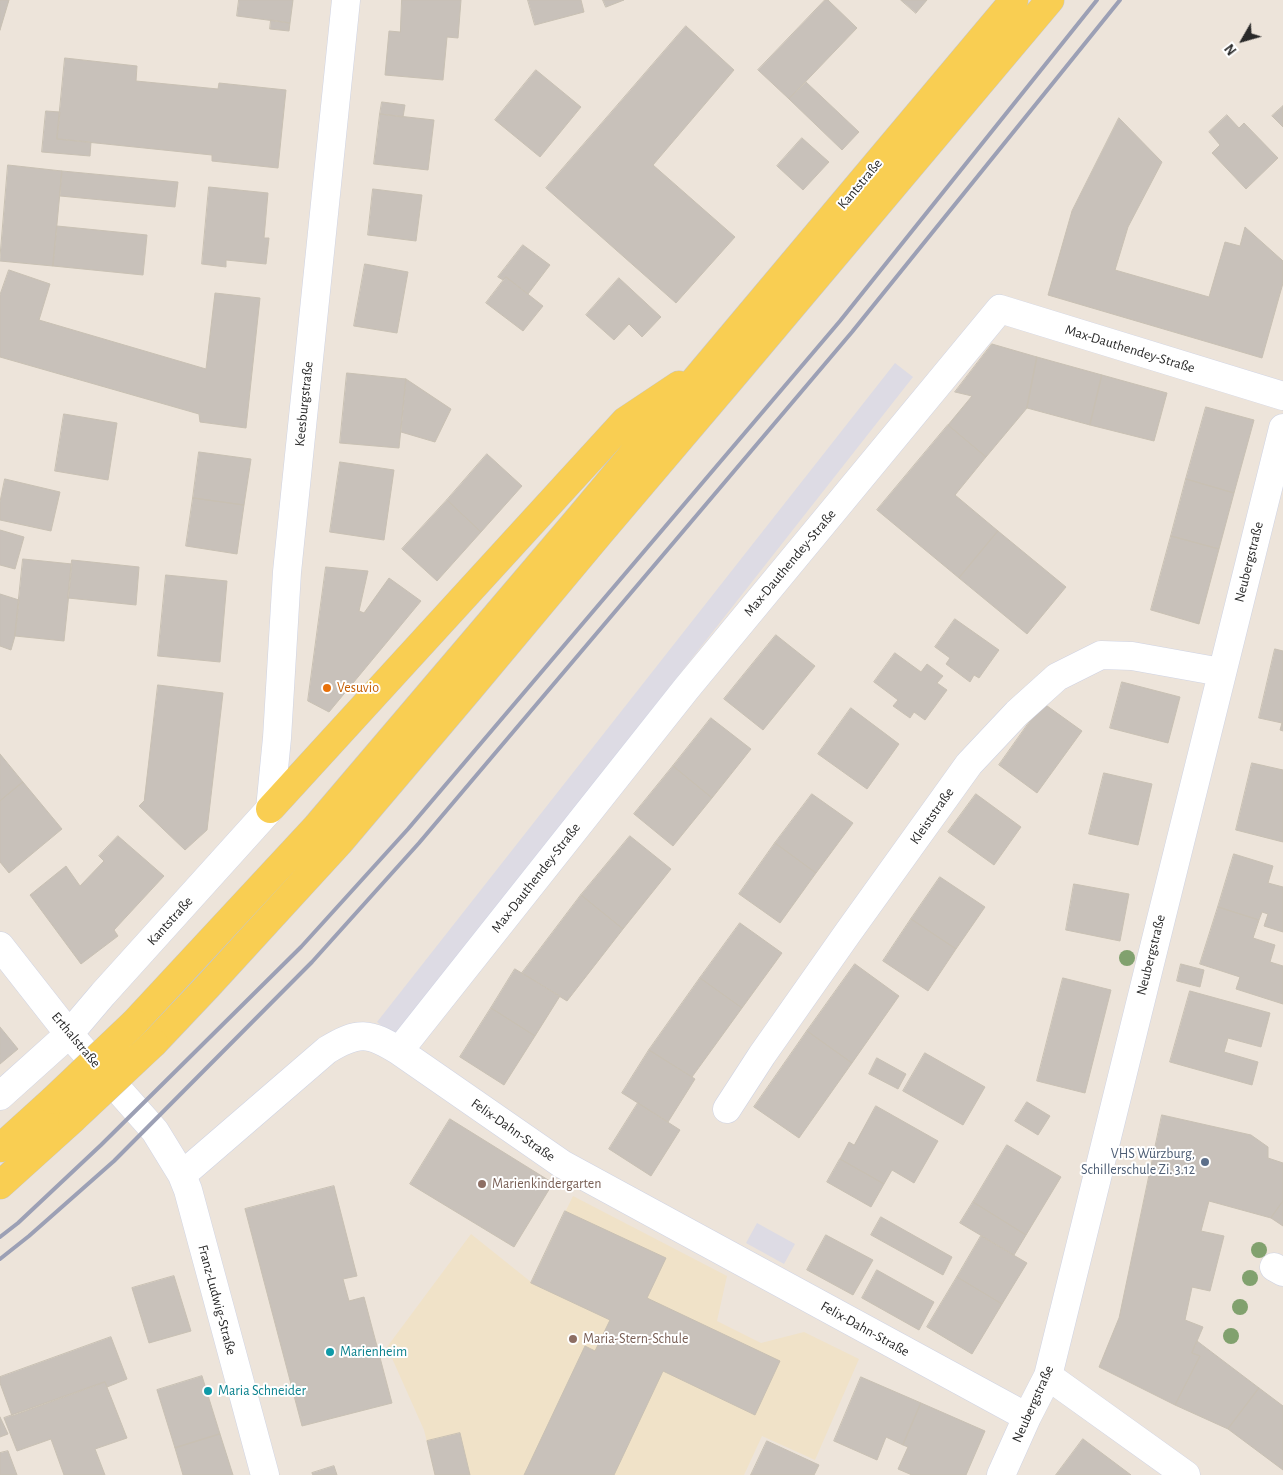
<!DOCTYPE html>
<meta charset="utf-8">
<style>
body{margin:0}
#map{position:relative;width:1283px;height:1475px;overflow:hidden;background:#ede4da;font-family:"Alegreya Sans",sans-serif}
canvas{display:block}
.north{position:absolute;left:1218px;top:15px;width:50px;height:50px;-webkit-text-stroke:4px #fff;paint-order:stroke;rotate:232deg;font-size:14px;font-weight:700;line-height:20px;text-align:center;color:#292929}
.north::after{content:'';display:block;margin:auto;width:18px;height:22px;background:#292929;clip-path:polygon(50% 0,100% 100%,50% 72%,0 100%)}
</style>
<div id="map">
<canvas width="1283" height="1475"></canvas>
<div class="north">N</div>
</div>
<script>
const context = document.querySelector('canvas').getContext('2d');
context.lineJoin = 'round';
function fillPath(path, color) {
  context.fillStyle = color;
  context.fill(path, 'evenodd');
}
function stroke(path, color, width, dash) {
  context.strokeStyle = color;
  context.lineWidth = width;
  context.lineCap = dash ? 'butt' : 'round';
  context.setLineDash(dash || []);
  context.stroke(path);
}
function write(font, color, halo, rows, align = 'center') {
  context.font = font + ' "Alegreya Sans",sans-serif';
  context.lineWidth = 4;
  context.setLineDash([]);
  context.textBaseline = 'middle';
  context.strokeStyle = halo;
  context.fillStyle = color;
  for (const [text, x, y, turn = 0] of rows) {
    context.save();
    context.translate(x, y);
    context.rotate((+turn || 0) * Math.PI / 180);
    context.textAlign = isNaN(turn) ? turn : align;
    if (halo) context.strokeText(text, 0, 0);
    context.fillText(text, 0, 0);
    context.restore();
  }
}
const industrial = new Path2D(`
 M895 363 913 377 395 1036 377 1022Z
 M757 1223 795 1244 784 1264 746 1243Z`);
const education = new Path2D(`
 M573 1196 727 1276 717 1321 761 1343 804 1332 859 1359 815 1460 762 1436 744 1475H435L424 1430 387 1347 471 1234 531 1282Z`);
const building = new Path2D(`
 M0 0H9L0 30Z
 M239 0H293L290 23 237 16Z
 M402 0H461L458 38 447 37 443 80 385 75 389 31 400 32Z
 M528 0H581L584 12 535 25Z
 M603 0H624L606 7Z
 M825 0H828L857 28 789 99 758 70Z
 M901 0H927L916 13Z
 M271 20 290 23 289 31 270 29Z
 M686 26 734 70 653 165 735 237 676 303 546 188Z
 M65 58 137 66 136 81 218 89 219 83 286 90 278 168 212 161V155L57 139Z
 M536 70 581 107 540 157 495 120Z
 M806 82 859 132 842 150 789 99Z
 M382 102 405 105 403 117 380 114Z
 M1283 106V127L1272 116Z
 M46 111 60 112 57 139 91 142 90 156 42 152Z
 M380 114 434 120 428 170 374 164Z
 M1227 115 1239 128 1244 123 1278 158 1246 189 1212 153 1220 145 1209 132Z
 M1119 118 1162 162 1128 227 1115 270 1209 297 1225 242 1240 246 1245 227 1283 261V283L1262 358 1048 295 1072 211Z
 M802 138 829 162 803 190 777 166Z
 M8 165 62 171 53 266 0 261Z
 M62 171 178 182 175 207 60 196Z
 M209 187 268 193 264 238H269L266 264 226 260V267L202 264Z
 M373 189 422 195 416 241 368 235Z
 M57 226 147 235 143 275 53 266Z
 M523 245 550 265 528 294 506 277 503 280 498 277Z
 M365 264 408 272 397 333 354 326Z
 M9 270 50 284 39 320 206 369 215 293 260 298 246 428 200 422 199 414 0 357V295Z
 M506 277 543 306 523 331 486 303Z
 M619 278 661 317 642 337 629 324 614 340 586 315Z
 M992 344 1037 357 1027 408 986 457 948 425 972 396 955 392Z
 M1037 357 1102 375 1090 425 1027 408Z
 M347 373 406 379 399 448 340 443Z
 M1102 375 1167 393 1154 441 1090 425Z
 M406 379 451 409 435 442 401 432Z
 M1206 407 1254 420 1234 493 1186 479Z
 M64 414 117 423 108 480 55 471Z
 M948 425 986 457 955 495 998 531 959 578 877 510Z
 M199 452 251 459 244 505 193 498Z
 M487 454 522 486 481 532 447 500Z
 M340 462 394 470 384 540 330 532Z
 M5 479 60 492 51 531 0 520V502Z
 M1186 479 1234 493 1219 549 1171 536Z
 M193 498 244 505 237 554 186 546Z
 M447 500 481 532 437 581 402 549Z
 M0 530 24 537 15 569 0 565Z
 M998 531 1066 587 1027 634 959 578Z
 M1171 536 1219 549 1199 624 1151 610Z
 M23 559 72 564 64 641 15 636Z
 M72 560 139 567 136 605 68 598Z
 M326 567 368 571 359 611 364 613 389 578 421 601 329 712 308 701Z
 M166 575 227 581 220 662 158 656Z
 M0 594 19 600 15 636 11 650 0 646Z
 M955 619 999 650 979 678 974 675 970 682 946 664 950 658 935 647Z
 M776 635 815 666 763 730 724 699Z
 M1275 649 1283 651V731L1280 730 1282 723 1259 718Z
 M895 653 921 672 927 664 943 676 937 683 947 690 925 720 914 712 910 718 893 706 898 700 874 682Z
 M1122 682 1180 697 1168 743 1110 728Z
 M158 685 223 693 207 830 185 850 139 806 144 801Z
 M1043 703 1082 731 1037 793 999 765Z
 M851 708 899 744 867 789 818 754Z
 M711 718 751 749 712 798 673 766Z
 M0 754 23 782 0 801Z
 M1252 763 1283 770V842L1236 830Z
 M673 766 712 798 673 846 634 814Z
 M1104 773 1152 784 1138 845 1089 834Z
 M23 782 62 829 9 873 0 862V801Z
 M812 794 853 823 816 873 775 843Z
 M976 794 1021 827 994 865 948 832Z
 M118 836 164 876 114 930 118 936 81 964 30 895 66 866 80 886 104 861 99 856Z
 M630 836 671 869 623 929 581 895Z
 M775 843 816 873 780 923 739 894Z
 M1234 854 1273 866 1268 883 1283 887V932L1264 926 1268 914 1262 912 1259 920 1218 907Z
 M940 877 985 907 956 949 911 919Z
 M1074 884 1129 894 1120 941 1066 930Z
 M581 895 623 929 567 1001 522 973Z
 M1218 907 1259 920 1253 938 1275 945 1270 962 1283 966V1004L1236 989 1240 977 1200 964Z
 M911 919 956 949 928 991 883 961Z
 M740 923 782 953 742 1008 700 978Z
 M855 964 899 996 852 1063 807 1031Z
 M1181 964 1204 970 1200 987 1177 981Z
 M515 969 560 996 535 1036 491 1008Z
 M700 978 742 1008 692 1077 649 1050Z
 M1063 978 1111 990 1085 1093 1037 1081Z
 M1190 991 1270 1013 1261 1047 1228 1038 1224 1052 1258 1062 1252 1085 1170 1062Z
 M491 1008 535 1036 504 1085 460 1057Z
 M0 1027 18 1049 0 1064Z
 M807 1031 852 1063 799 1138 754 1107Z
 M649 1050 695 1079 668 1122 622 1093Z
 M925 1053 985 1087 963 1125 903 1091Z
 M877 1058 906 1074 898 1089 869 1074Z
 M1027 1102 1050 1116 1038 1135 1015 1121Z
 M638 1103 680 1130 651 1176 609 1149Z
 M876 1106 938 1141 914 1183 892 1170 884 1184 840 1159 849 1142 854 1145Z
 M1162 1115 1251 1135 1268 1147V1158L1283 1163V1201L1271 1218 1209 1201 1201 1231 1224 1236 1210 1291 1192 1287 1185 1320 1203 1327 1192 1353 1200 1356 1175 1405 1099 1367 1119 1318Z
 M450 1119 553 1183 514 1247 410 1184Z
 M1007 1145 1061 1177 1026 1235 973 1202Z
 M840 1159 884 1184 871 1207 827 1182Z
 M334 1186 357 1276 343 1279 349 1301 364 1297 392 1403 302 1426 245 1209Z
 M1283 1201V1226L1271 1218Z
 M973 1202 1026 1235 1014 1255 960 1223Z
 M565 1211 666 1258 647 1298 780 1361 755 1415 663 1371 614 1475H524L585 1346 595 1351 610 1320 531 1283Z
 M881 1217 952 1257 943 1275 871 1235Z
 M826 1235 873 1260 853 1295 807 1270Z
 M981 1236 1027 1263 1002 1304 957 1277Z
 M877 1270 934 1302 919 1330 862 1298Z
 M174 1276 191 1331 149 1343 132 1288Z
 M957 1277 1002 1304 972 1354 927 1327Z
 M111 1337 127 1379 107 1387 105 1382 12 1416 0 1383V1377Z
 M1197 1341 1259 1388 1228 1429 1175 1405 1200 1356 1192 1353Z
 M202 1376 220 1434 175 1448 157 1390Z
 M861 1377 921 1403 903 1445 886 1437 877 1460 834 1441Z
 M105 1382 127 1438 95 1449 105 1475H64L51 1439 17 1451 4 1418Z
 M1259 1388 1283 1406V1470L1228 1429Z
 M921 1403 985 1431 966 1475H912L898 1469 908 1447 903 1445Z
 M0 1417 8 1434 0 1437Z
 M460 1433 470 1475H435L427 1441Z
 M220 1434 233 1475H183L175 1448Z
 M1083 1439 1131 1475H1056Z
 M767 1441 819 1465 814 1475H751Z
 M8 1451 17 1475H0V1453Z
 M334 1466 337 1475H313L312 1473Z`);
const minor = new Path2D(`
 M0 946 69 1034 155 1131 182 1175 188 1190 265 1475
 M399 1051 686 689 1000 309 1283 396
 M0 1096 69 1034 103 994 270 809 277 738 287 572 346 0
 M727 1109 762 1055 847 934 969 764 1017 713 1057 677 1101 655 1132 656 1221 672
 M182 1175 327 1050C358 1031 369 1032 399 1051L562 1164 1027 1417
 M1274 1267 1283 1272
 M1048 1376 1186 1475
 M1001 1475 1027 1417 1048 1376C1127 1060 1203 744 1283 428`);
const major = new Path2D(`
 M270 809 625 421 679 385
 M134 1023 317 826 574 524 1014 0
 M154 1043 207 987 339 843 467 692 600 533 735 374 1050 0
 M0 1148 53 1100
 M0 1185 72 1120`);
const rail = new Path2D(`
 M0 1237 18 1223 101 1145 301 947 408 829 840 321 1097 0
 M0 1259 29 1236 114 1161 312 962 419 843 852 332 1120 0`);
const majorBridge = new Path2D(`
 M53 1100 134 1023
 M72 1120 154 1043`);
const trees = [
 [1127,958],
 [1259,1250],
 [1250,1278],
 [1240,1307],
 [1231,1336]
];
const markers = [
 [327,688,5,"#e8710a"],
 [1205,1162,5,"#5c6f8a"],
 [482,1184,5,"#8d6e63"],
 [573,1339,5,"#8d6e63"],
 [330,1352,5,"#0f9aa8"],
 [208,1391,5,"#0f9aa8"]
];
const streetNames = [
 ["Kantstraße",860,184,-50],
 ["Max-Dauthendey-Straße",1130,349,17],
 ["Keesburgstraße",304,404,-84],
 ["Neubergstraße",1249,562,-76],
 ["Max-Dauthendey-Straße",790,563,-50],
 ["Kleiststraße",932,816,-55],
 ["Max-Dauthendey-Straße",536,878,-52],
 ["Kantstraße",170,921,-48],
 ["Neubergstraße",1151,955,-76],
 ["Erthalstraße",76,1040,50],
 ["Felix-Dahn-Straße",513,1130,35],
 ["Franz-Ludwig-Straße",217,1300,75],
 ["Felix-Dahn-Straße",865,1329,29],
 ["Neubergstraße",1033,1404,-66]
];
const foodNames = [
 ["Vesuvio",337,688]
];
const serviceNames = [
 ["VHS Würzburg,",1195,1154],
 ["Schillerschule Zi. 3.12",1195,1170]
];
const educationNames = [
 ["Marienkindergarten",492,1184],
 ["Maria-Stern-Schule",583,1339]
];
const cultureNames = [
 ["Marienheim",340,1352],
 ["Maria Schneider",218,1391]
];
fillPath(industrial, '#dddbe4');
fillPath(education, '#f0e2c8');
fillPath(building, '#c8c1ba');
stroke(building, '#c8c0b3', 1);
stroke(minor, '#cfd3e3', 29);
stroke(major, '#c7c7c7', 29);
stroke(minor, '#fff', 28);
stroke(major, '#f9ce52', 28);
stroke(rail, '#9ca0b5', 4);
stroke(majorBridge, '#c7c7c7', 29, []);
stroke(majorBridge, '#f9ce52', 28);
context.fillStyle = '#81a16e';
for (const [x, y] of trees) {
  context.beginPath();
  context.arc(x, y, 8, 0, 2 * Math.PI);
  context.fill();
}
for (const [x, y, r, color] of markers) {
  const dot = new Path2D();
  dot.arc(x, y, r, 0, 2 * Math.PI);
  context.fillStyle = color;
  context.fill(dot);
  stroke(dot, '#fff', 2);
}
write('14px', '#292929', '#fff', streetNames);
write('14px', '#c56008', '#fff', foodNames, 'left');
write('14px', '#4e5e75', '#fff', serviceNames, 'right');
write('14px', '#785e54', '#fff', educationNames, 'left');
write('14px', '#0d838f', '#fff', cultureNames, 'left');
</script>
